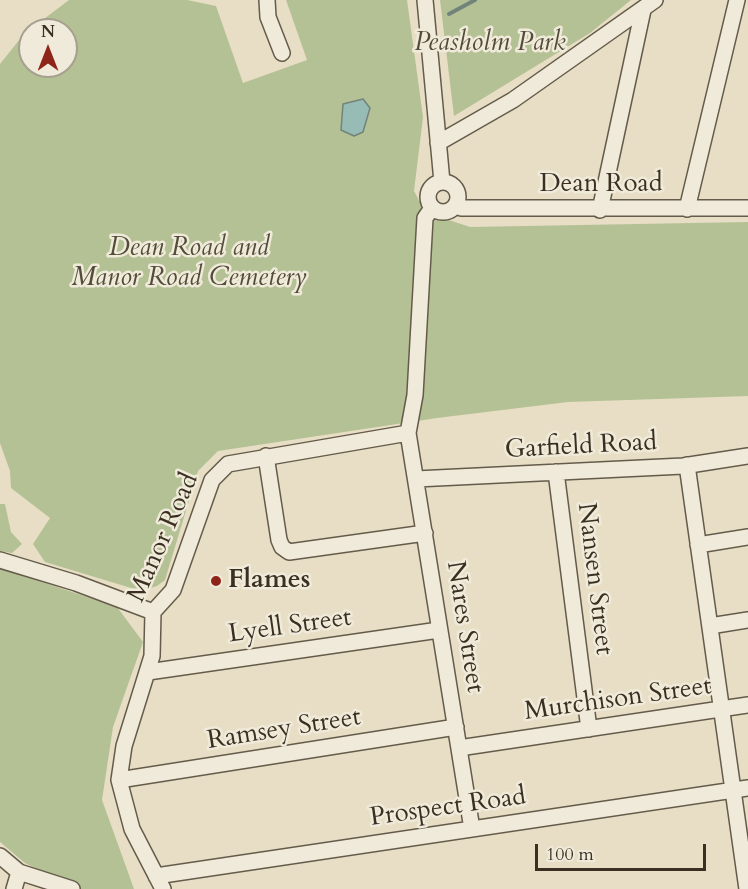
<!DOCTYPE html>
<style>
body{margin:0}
#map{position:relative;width:748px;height:889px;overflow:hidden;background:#e7dec5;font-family:Cardo,serif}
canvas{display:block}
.north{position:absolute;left:18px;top:18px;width:60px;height:60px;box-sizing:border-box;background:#efead9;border:2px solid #a79f8f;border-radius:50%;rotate:0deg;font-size:16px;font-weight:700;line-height:24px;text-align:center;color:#3a2f21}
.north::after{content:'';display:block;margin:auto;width:21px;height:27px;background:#8f2418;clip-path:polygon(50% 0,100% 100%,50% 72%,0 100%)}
.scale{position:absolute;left:535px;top:844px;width:171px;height:27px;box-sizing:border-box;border:3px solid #3a2f21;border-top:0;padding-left:8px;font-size:18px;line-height:21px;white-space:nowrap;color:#3a2f21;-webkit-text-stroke:4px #efead9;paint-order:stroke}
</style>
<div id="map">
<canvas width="748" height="889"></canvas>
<div class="north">N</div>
<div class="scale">100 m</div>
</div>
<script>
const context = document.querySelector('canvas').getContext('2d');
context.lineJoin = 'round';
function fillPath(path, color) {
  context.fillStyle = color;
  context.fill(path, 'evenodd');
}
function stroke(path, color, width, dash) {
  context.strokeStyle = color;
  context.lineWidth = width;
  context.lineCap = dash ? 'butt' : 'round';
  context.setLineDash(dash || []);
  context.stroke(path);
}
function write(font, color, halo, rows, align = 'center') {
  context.font = font + ' Cardo,serif';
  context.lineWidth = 5;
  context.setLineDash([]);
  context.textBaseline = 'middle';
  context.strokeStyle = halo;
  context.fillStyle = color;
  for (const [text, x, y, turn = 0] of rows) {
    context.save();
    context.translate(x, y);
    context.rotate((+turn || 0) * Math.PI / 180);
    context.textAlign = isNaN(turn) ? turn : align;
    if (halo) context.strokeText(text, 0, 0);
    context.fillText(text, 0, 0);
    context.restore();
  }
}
const green = new Path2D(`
 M69 0H187L216 6 243 83 307 60 286 0H407L423 117 414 191 425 212 470 227 748 222V396L568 402 437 418 218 451 198 471 165 580 157 586 141 591 45 562 33 544 50 518 11 488 10 471 0 443V64L24 34ZM30 30H66V66H30Z
 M440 0H631L590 33 454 116Z
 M0 504H5L11 532 22 544 12 553 0 551Z
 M0 568 117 607 143 642 113 727 102 800 134 889H79L25 863 0 842Z`);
const water = new Path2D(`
 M363 99 370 108 363 132 354 136 341 130 343 104Z`);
const stream = new Path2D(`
 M449 14 475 0`);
const minor = new Path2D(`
 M267 0 268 17 282 53
 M425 0 442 182
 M438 143 513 100 655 0
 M428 197a15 15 0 1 1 30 0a15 15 0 1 1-30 0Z
 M455 206 461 208H748
 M687 209 737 0
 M600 210 643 10
 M408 433 472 829
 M266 456 279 540 282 547 289 552 425 533
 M687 465 747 889
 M556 472 589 729
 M416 479 683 466 748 456
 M698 545 748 537
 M0 560 76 583 153 612
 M710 626 748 620
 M148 672 439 630
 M459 748 748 705
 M119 780 456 727
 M0 856 19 872 72 889
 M156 876 748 788
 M14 889 19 872
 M163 889 132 829 119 780 124 746 152 656 153 612 173 590 212 480 228 464 408 433 415 395 425 218 432 208`);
const markers = [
 [216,581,6,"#8f2418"]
];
const parkNames = [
 ["Peasholm Park",490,44],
 ["Dean Road and",189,249],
 ["Manor Road Cemetery",189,279]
];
const streetNames = [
 ["Dean Road",601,185],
 ["Garfield Road",581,447,-3],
 ["Manor Road",164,538,-66],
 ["Nansen Street",594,579,83],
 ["Lyell Street",290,627,-8],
 ["Nares Street",464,627,81],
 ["Murchison Street",618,700,-8],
 ["Ramsey Street",284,730,-9],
 ["Prospect Road",448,808,-8]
];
const poiNames = [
 ["Flames",228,581]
];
fillPath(green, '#b4c195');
fillPath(water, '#97bcb5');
stroke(water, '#72847a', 1.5);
stroke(stream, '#72847a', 4);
stroke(minor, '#655b4a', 18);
stroke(minor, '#efead9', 15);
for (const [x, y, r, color] of markers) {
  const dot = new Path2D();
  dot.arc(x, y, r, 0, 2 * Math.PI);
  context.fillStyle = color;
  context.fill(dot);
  stroke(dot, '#efead9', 2);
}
write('italic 26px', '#524c38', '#efead9', parkNames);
write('26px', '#3a2f21', '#efead9', streetNames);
write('bold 26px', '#3a2f21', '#efead9', poiNames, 'left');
</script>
